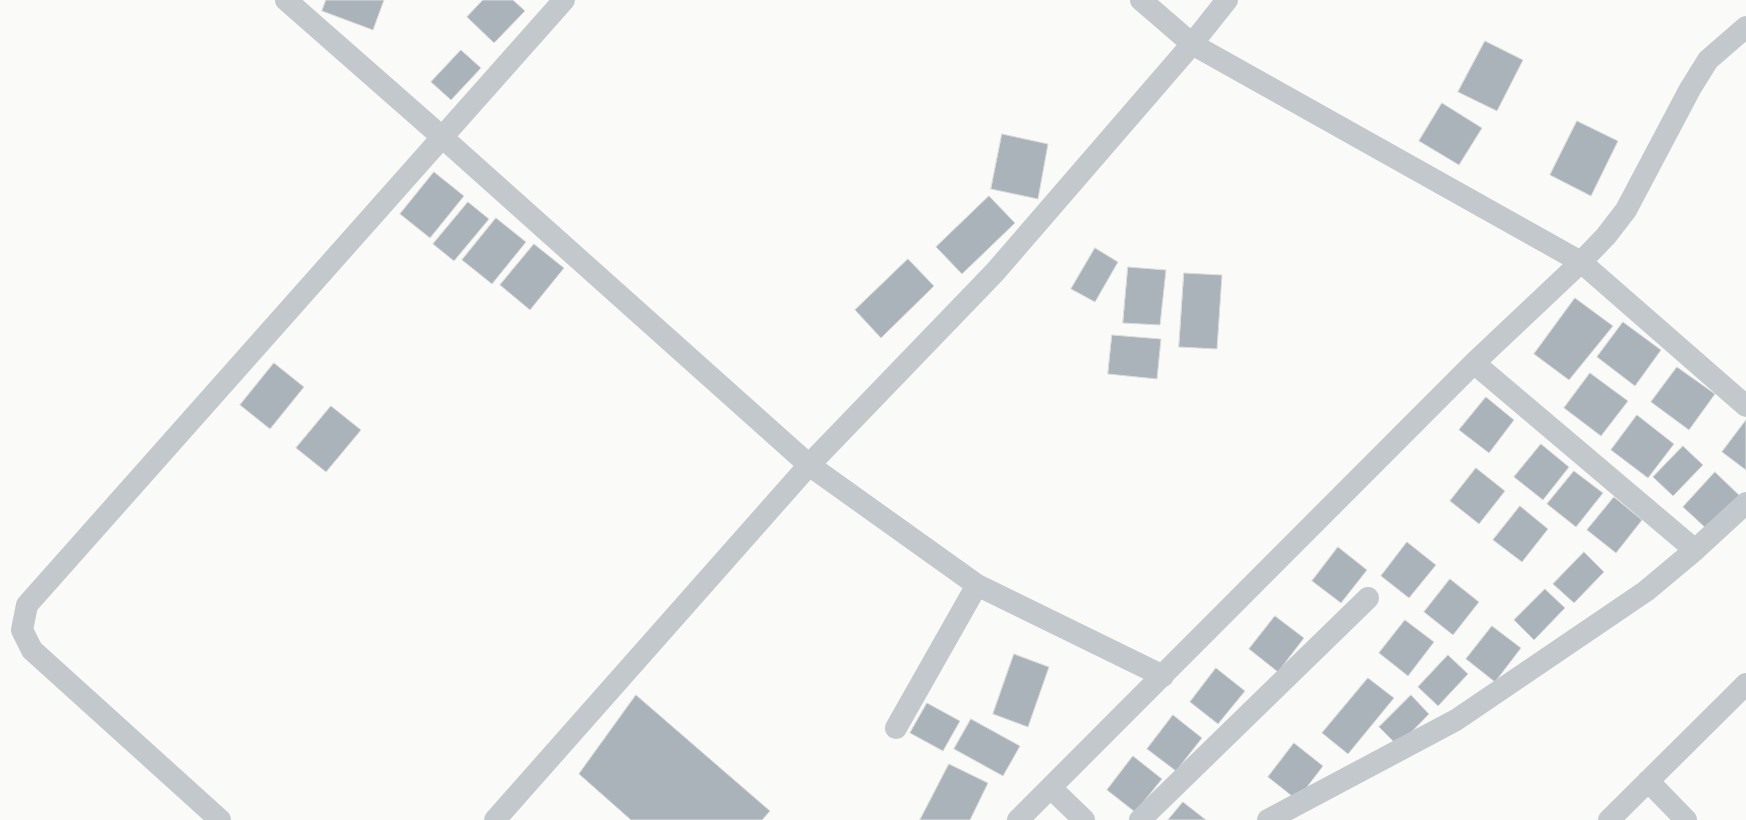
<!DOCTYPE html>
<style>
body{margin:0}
canvas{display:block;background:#fafaf8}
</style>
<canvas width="1746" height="820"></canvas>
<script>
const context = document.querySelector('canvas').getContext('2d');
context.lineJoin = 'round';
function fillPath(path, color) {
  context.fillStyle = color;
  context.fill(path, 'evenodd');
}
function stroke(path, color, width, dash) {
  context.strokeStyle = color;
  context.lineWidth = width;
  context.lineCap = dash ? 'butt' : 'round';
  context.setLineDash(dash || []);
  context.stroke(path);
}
const building = new Path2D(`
 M326 0H384L373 30 322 11Z
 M483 0H513L525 11 494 43 467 17Z
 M1485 41 1523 60 1497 111 1458 92Z
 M461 50 481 68 451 100 431 82Z
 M1442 103 1482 128 1459 165 1419 141Z
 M1577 121 1618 141 1591 196 1550 175Z
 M1002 134 1048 144 1038 199 991 189Z
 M434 172 464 196 430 238 400 214Z
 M989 196 1015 223 962 274 936 247Z
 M468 202 489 219 454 261 433 244Z
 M496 218 526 242 492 284 462 260Z
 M534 244 564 268 530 310 500 285Z
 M1095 248 1118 262 1095 302 1071 289Z
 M908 259 934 286 881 338 855 310Z
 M1128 267 1166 270 1160 325 1123 323Z
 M1184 273 1222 275 1217 349 1179 347Z
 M1575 298 1613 326 1569 380 1534 354Z
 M1623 322 1661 350 1635 386 1597 357Z
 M1112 335 1161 339 1157 379 1108 374Z
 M274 363 304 387 270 429 240 405Z
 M1677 367 1715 394 1689 430 1651 402Z
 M1590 373 1628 401 1601 436 1564 408Z
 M1486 397 1514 420 1489 453 1459 430Z
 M331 406 361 430 326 472 296 448Z
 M1637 415 1674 444 1648 478 1611 450Z
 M1746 420V470L1722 452Z
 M1541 444 1569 467 1543 500 1514 477Z
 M1683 446 1703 465 1673 496 1653 477Z
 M1476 468 1505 491 1479 524 1450 501Z
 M1574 471 1603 493 1576 527 1547 504Z
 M1715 472 1742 498 1710 532 1683 507Z
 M1614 497 1642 520 1616 553 1587 530Z
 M1520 506 1548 529 1522 562 1493 540Z
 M1407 542 1436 565 1409 598 1381 576Z
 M1338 547 1367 570 1341 603 1312 581Z
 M1584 552 1604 572 1574 603 1553 584Z
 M1450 579 1479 602 1453 635 1424 612Z
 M1545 589 1565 608 1534 640 1514 620Z
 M1275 616 1304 638 1278 672 1249 649Z
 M1405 620 1434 642 1408 676 1379 653Z
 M1492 626 1521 648 1495 682 1466 659Z
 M1014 654 1049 667 1028 727 993 714Z
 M1448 655 1468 674 1438 706 1418 687Z
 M1216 668 1245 691 1218 724 1190 702Z
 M1368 678 1394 698 1348 754 1322 733Z
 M636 695 770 811 762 820H631L579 774Z
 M1411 695 1429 714 1398 746 1379 727Z
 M927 703 960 721 943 751 910 733Z
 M1173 715 1202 738 1176 771 1147 749Z
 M971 719 1020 746 1003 776 954 749Z
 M1294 743 1323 766 1297 800 1268 777Z
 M1133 756 1162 779 1135 812 1107 790Z
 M949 764 988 783 970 820H920Z
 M1183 802 1206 820H1168Z`);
const street = new Path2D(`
 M286 0 442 137 809 465 977 585 1163 676
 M1141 0 1192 44 1581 262 1746 406
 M1474 363 1695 550
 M896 728 977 585
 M1648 781 1686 820
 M1051 788 1084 820
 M220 820 32 650 22 630 27 605 564 0
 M495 820 809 465 995 272 1192 44 1227 0
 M1018 820 1474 363 1581 262 1606 236 1626 210 1690 89 1708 60 1746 27
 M1140 820 1368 598
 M1268 820 1456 720 1646 591 1695 550 1746 503
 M1609 820 1746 684`);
fillPath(building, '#aab3b9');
stroke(building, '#dcdcda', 1);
stroke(street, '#c3c8cc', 22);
</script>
